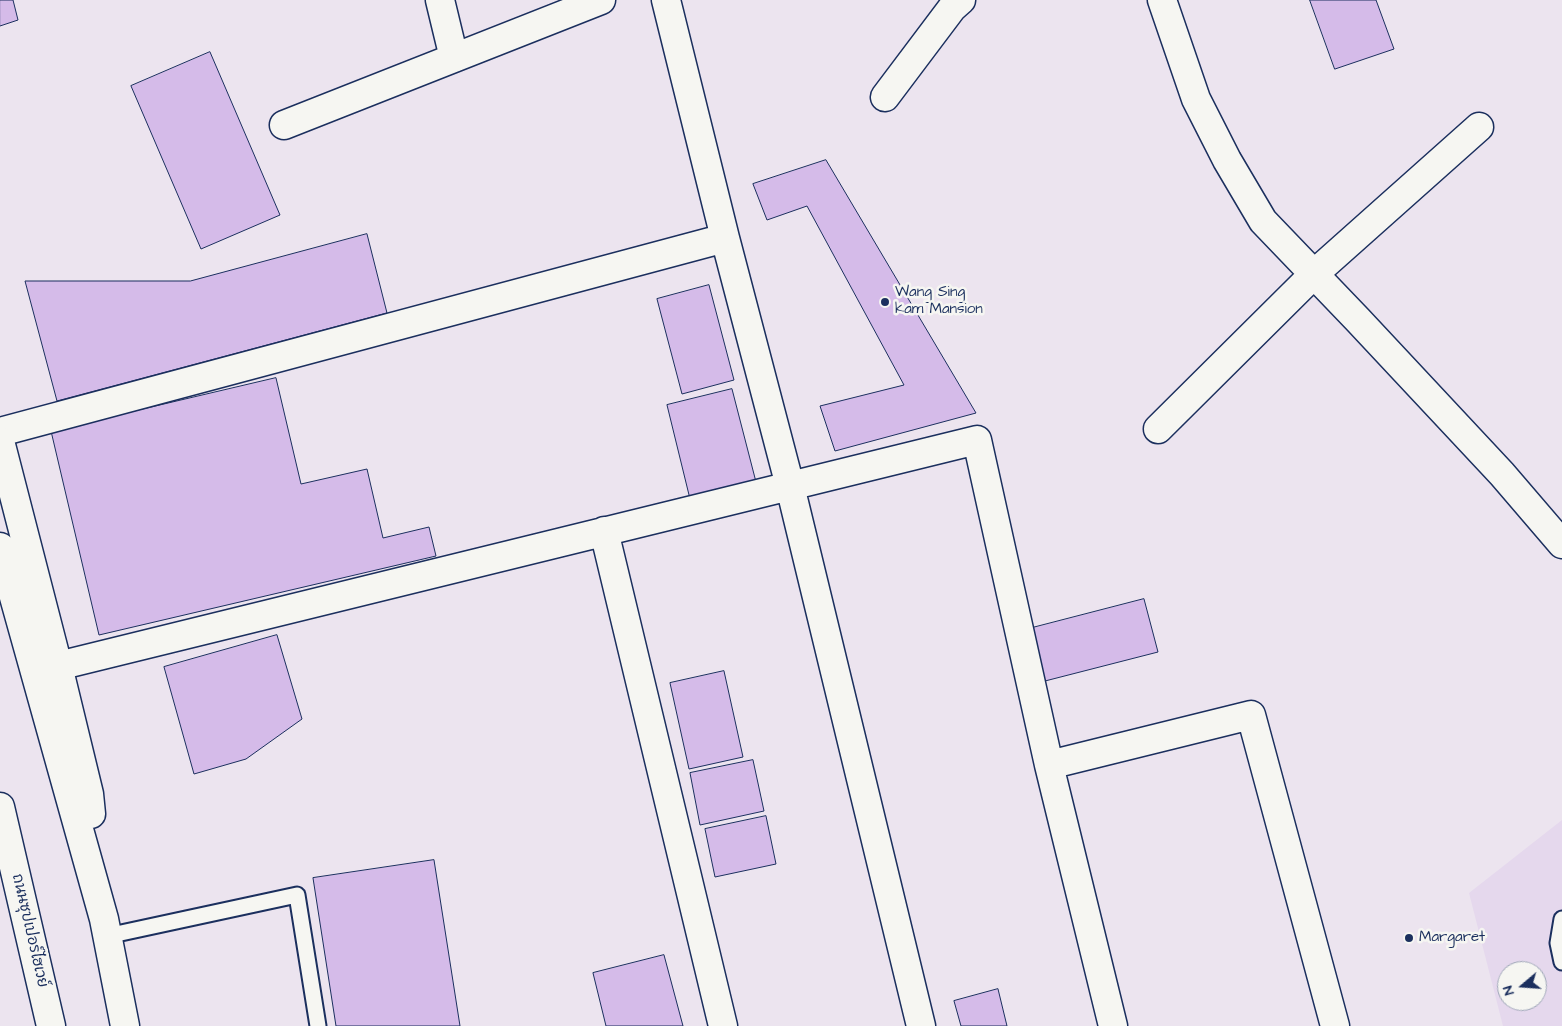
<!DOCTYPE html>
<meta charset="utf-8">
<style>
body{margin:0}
#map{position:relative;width:1562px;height:1026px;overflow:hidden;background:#ece4ef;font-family:"Architects Daughter",sans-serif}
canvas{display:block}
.north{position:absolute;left:1497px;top:961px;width:50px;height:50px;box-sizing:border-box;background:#f6f6f2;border:1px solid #9ea6b7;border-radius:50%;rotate:252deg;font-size:14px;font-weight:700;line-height:20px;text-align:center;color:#1b2f5e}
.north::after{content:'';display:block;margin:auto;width:18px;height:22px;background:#1b2f5e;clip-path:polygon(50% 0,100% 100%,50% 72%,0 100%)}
</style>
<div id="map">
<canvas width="1562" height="1026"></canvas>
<div class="north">N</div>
</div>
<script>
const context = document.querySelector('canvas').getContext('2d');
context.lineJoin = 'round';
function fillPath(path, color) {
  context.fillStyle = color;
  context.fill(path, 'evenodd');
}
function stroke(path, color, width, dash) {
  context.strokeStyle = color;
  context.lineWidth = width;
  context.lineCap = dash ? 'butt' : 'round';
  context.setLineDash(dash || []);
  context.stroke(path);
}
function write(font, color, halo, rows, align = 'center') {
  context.font = font + ' "Architects Daughter","Playpen Sans Thai",sans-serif';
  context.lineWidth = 5;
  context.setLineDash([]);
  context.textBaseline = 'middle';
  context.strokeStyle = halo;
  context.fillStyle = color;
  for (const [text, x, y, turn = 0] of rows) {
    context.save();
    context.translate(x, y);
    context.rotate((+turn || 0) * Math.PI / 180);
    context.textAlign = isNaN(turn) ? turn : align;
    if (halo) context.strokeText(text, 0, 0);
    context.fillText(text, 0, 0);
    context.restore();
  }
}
const built = new Path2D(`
 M1562 820V1026H1503L1469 893ZM1507 971H1537V1001H1507Z`);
const building = new Path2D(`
 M0 0H13L18 20 0 26Z
 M1310 0H1376L1394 49 1335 69Z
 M210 52 280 215 201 249 131 86Z
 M826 160 976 413 835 451 820 406 904 385 807 206 767 220 753 184Z
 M367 234 387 313 57 401 25 281H190Z
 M709 285 734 380 682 394 657 299Z
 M276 378 301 484 367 469 383 538 429 527 436 556 99 635 51 431Z
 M732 389 756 482 690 499 667 405Z
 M1144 599 1158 652 1045 681 1032 628Z
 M277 635 302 719 246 759 194 774 164 667Z
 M724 671 743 757 689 769 670 683Z
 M753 760 764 811 700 825 690 773Z
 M766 816 776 864 715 877 705 829Z
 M434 860 460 1026H336L313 878Z
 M664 955 683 1026H606L593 973Z
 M998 989 1007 1026H961L954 1001Z`);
const service = new Path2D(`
 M1562 919 1558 943 1562 962
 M107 936 297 895 318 1026`);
const minor = new Path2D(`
 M440 0 454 58
 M666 0 725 238 790 486 921 1026
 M1162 0 1196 99 1227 160 1263 221 1358 320 1502 474 1562 544
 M885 97 952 8 961 0
 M284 125 601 0
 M1158 429 1314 274 1479 127
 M0 432 725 238
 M604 531 723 1026
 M58 666 977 440 1049 765 1113 1026
 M1049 765 1251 715 1335 1026`);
const secondary = new Path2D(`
 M0 441 58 666 89 794 91 814
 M0 547 104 919 125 1026`);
const trunk = new Path2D(`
 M0 807 51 1026`);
const markers = [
 [885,302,5,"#1b2f5e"],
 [1409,938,5,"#1b2f5e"]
];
const poiNames = [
 ["Wang Sing",895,293],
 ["kam Mansion",895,310],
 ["Margaret",1419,938]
];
const streetNames = [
 ["ถนนซุปเปอร์ไฮเวย์",29,931,77]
];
fillPath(built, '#e5d8ed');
fillPath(building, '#d5bbe9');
stroke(building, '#1b2f5e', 1);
stroke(service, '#1b2f5e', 19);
stroke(minor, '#1b2f5e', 31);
stroke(secondary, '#1b2f5e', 31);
stroke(trunk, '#1b2f5e', 31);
stroke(service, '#f6f6f2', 15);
stroke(minor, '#f6f6f2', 28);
stroke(secondary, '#f6f6f2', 28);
stroke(trunk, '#f6f6f2', 28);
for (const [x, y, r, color] of markers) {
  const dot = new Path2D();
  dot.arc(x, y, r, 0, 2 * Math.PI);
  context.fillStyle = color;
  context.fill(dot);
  stroke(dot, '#f6f6f2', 2);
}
write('15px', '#1b2f5e', '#f6f6f2', poiNames, 'left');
write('15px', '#1b2f5e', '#f6f6f2', streetNames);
</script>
